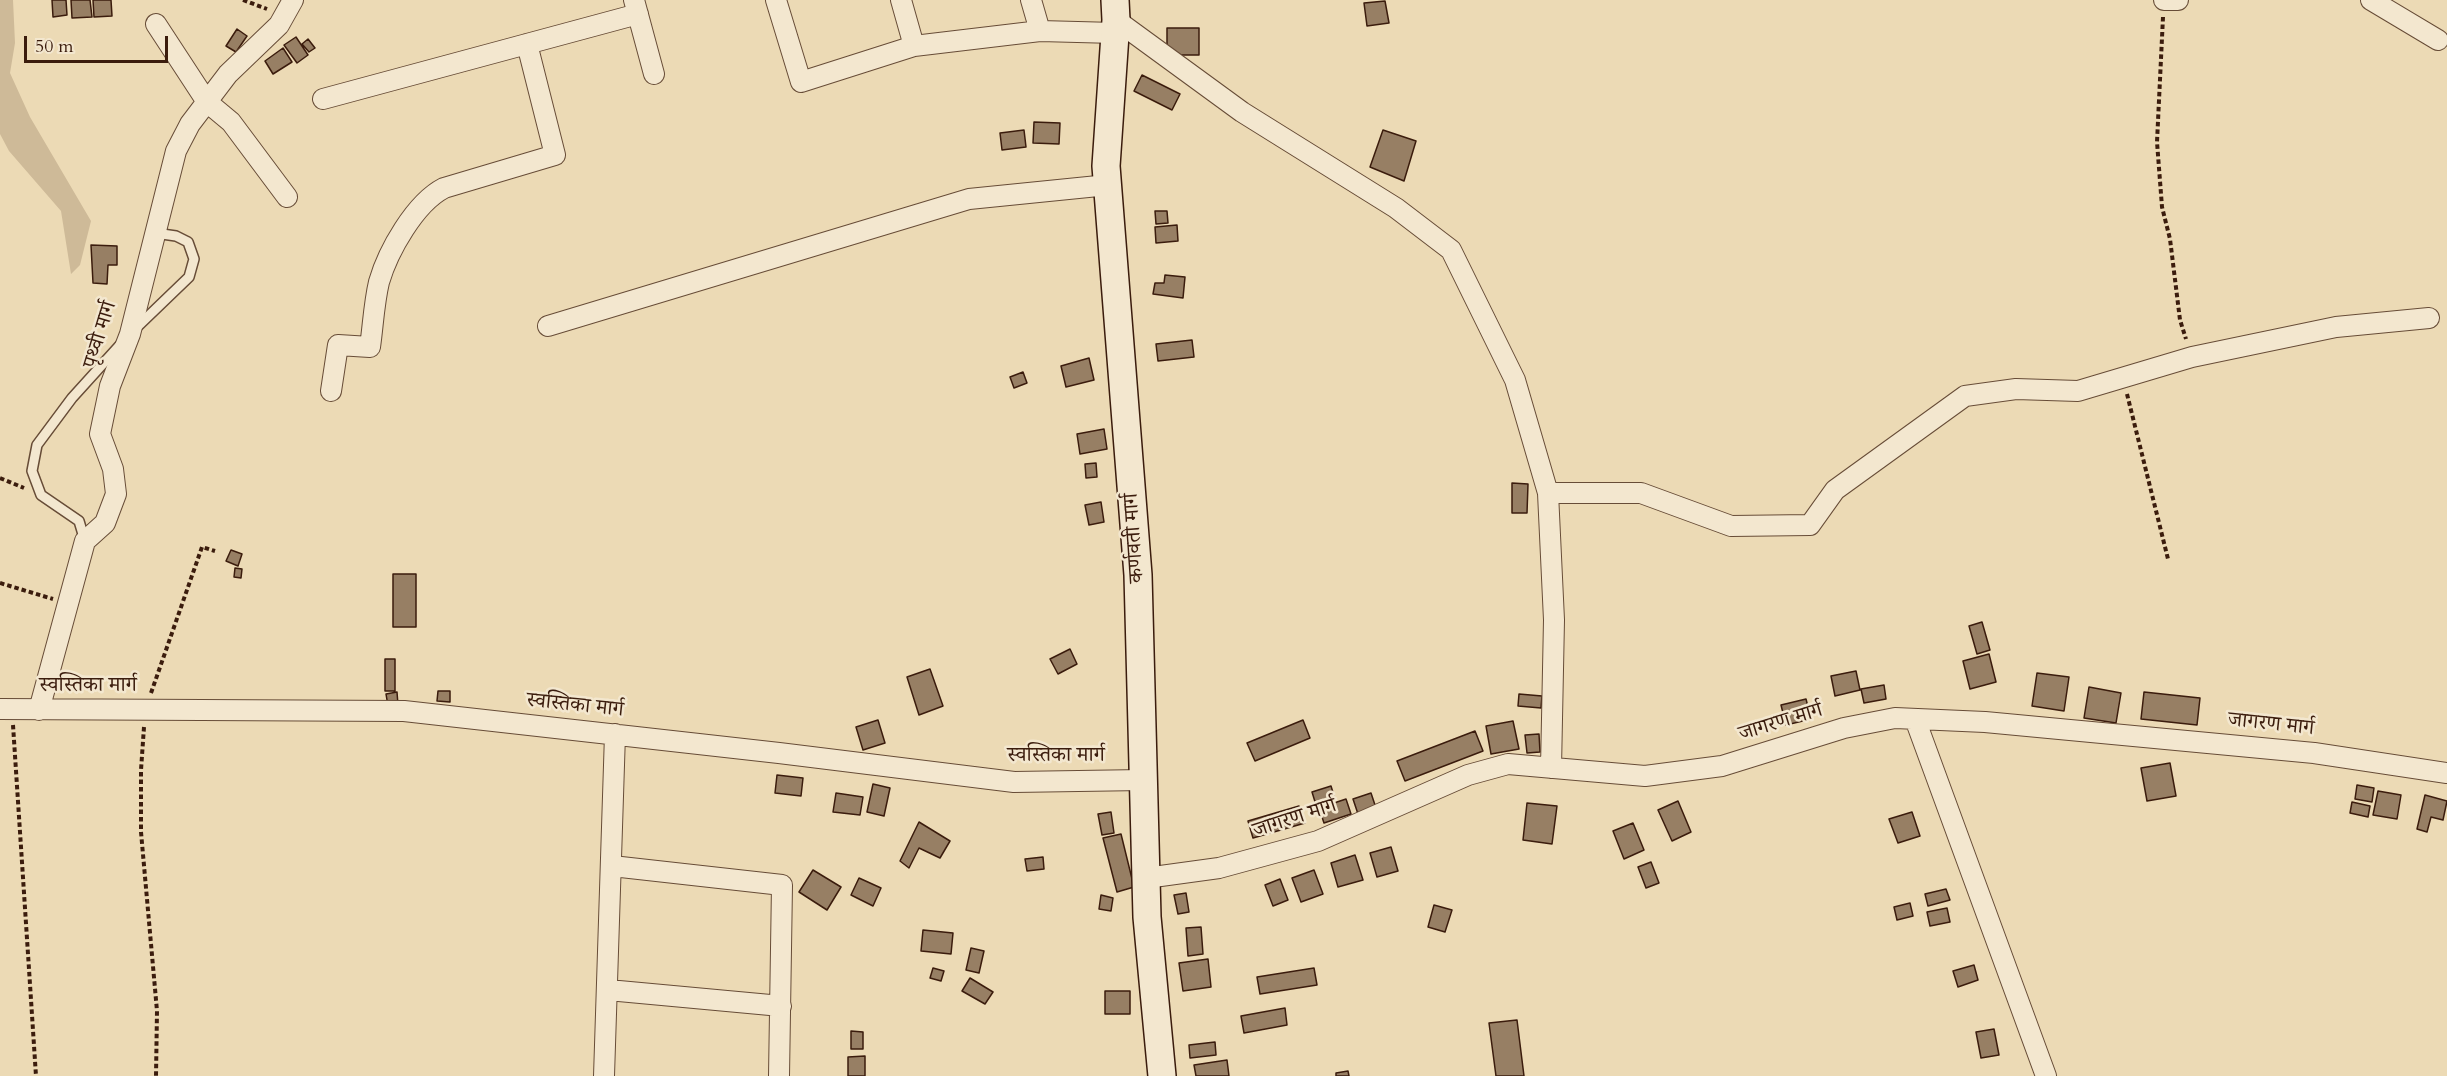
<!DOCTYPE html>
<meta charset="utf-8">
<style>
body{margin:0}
#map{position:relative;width:2447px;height:1076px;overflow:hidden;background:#ecdab5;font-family:Cardo,serif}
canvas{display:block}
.scale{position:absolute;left:24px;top:36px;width:144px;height:27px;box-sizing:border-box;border:3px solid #3b1c0d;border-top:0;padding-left:8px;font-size:18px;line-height:21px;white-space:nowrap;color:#3b1c0d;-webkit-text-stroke:4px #f3e7cf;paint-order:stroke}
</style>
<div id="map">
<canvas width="2447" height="1076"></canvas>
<div class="scale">50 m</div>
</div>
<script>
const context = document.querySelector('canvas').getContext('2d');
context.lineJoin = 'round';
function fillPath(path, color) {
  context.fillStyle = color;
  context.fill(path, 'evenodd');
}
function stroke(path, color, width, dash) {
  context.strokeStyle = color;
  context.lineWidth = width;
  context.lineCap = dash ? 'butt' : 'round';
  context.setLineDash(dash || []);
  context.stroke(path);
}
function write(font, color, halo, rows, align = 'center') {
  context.font = font + ' Cardo,"Noto Serif Devanagari",serif';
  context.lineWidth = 5;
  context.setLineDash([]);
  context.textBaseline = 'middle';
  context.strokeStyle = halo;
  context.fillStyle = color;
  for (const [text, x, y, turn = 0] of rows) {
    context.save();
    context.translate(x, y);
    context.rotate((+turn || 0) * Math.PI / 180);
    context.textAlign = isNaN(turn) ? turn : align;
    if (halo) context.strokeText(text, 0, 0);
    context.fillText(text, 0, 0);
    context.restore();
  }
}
const green = new Path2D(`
 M0 0H13L15 43 10 73 30 117 91 221 80 265 71 274 61 211 9 151 0 134Z`);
const building = new Path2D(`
 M52 0H66L67 15 53 17Z
 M71 0H90L92 17 72 18Z
 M93 0H111L112 16 94 17Z
 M1385 1 1389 23 1367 26 1364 3Z
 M1167 28H1199V55H1167Z
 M237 29 247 36 236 52 226 46Z
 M296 37 308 55 297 63 284 45Z
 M308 39 315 48 309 52 302 44Z
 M283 48 292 62 273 74 265 61Z
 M1142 75 1180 94 1172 110 1134 91Z
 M1034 122 1060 123 1059 144 1033 143Z
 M1024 130 1026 147 1002 150 1000 133Z
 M1383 130 1416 141 1404 181 1370 167Z
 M1155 211H1167L1168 223 1156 224Z
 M1177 225 1178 241 1156 243 1155 227Z
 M91 245 117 246V265H108L107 284 93 283Z
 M1165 275 1185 277 1183 298 1153 294 1155 283H1164Z
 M1192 340 1194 357 1158 361 1156 344Z
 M1089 358 1094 380 1066 387 1061 366Z
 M1023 372 1027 383 1014 388 1010 377Z
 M1104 429 1107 449 1080 454 1077 434Z
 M1096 463 1097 477 1086 478 1085 464Z
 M1512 483 1528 484 1527 513H1512Z
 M1101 502 1104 522 1089 525 1085 505Z
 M231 550 242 554 238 566 226 561Z
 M235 568 242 569 241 578 234 577Z
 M393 574H416V627H393Z
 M1982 622 1990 650 1977 654 1969 626Z
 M1070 649 1077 664 1058 674 1050 659Z
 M1989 654 1996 682 1970 689 1963 661Z
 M385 659H395V691H385Z
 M930 669 943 706 919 715 907 677Z
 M1856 671 1860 690 1835 696 1831 676Z
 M2037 673 2069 677 2064 711 2032 706Z
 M1884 685 1886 699 1864 703 1861 689Z
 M2089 687 2121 693 2116 723 2084 718Z
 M438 691H450V702L437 701Z
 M397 692 398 705 388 706 386 694Z
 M2144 692 2200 698 2197 725 2141 719Z
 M1519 694 1542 696 1541 708 1518 706Z
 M1806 699 1811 719 1786 725 1781 705Z
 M878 720 885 743 863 750 856 727Z
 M1303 720 1310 738 1255 761 1247 743Z
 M1513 721 1519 749 1491 754 1486 726Z
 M1475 731 1483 751 1405 781 1397 761Z
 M1539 734 1540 752 1527 753 1525 735Z
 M2170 763 2176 796 2147 801 2141 768Z
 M777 775 803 778 801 796 775 793Z
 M873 784 890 788 884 816 867 812Z
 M2357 785 2374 788 2372 802 2355 799Z
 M1331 786 1335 799 1316 805 1312 792Z
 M2378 791 2401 795 2397 819 2373 815Z
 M836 793 863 797 860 815 833 812Z
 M1371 793 1376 808 1358 814 1353 799Z
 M2425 795 2447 801 2443 820 2431 817 2427 832 2417 829Z
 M1346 799 1351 814 1324 823 1319 808Z
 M1678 801 1691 832 1672 841 1658 810Z
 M2352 802 2370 806 2368 817 2350 813Z
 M1527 803 1557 806 1552 844 1523 840Z
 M1299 806 1305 823 1253 838 1248 821Z
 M1111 812 1114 833 1102 835 1098 814Z
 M1912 812 1920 836 1898 843 1889 819Z
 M919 822 950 841 940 858 919 848 909 868 900 861Z
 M1633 823 1644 850 1624 859 1613 831Z
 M1121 834 1134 887 1117 892 1103 838Z
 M1391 847 1398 871 1377 877 1370 853Z
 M1355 855 1363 880 1338 887 1331 863Z
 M1043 857 1044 869 1027 871 1025 859Z
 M1651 862 1659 883 1646 888 1638 867Z
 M813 870 841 887 827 910 799 892Z
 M1314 870 1323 894 1301 902 1292 878Z
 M859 878 881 888 873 906 851 895Z
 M1280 879 1288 900 1273 906 1265 885Z
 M1946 889 1950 900 1928 906 1925 894Z
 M1186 893 1189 912 1178 914 1174 895Z
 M1101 895 1113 898 1111 911 1099 909Z
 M1910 903 1913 916 1897 920 1894 907Z
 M1434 905 1452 910 1445 932 1428 927Z
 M1947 908 1950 922 1930 926 1927 912Z
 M1201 927 1203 954 1188 956 1186 928Z
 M923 930 953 933 951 954 921 951Z
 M971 948 984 951 979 973 966 970Z
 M1208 959 1211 987 1183 991 1179 963Z
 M1974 965 1978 980 1958 987 1953 971Z
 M933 968 944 971 941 981 930 978Z
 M1314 968 1317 985 1260 994 1257 977Z
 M970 978 993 992 985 1004 962 991Z
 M1105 991H1130V1014H1105Z
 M1285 1008 1287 1025 1244 1033 1241 1016Z
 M1517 1020 1524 1076H1496L1489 1023Z
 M1994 1029 1999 1055 1981 1058 1976 1032Z
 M851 1031 863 1032V1049H851Z
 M1215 1042 1216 1055 1190 1058 1189 1045Z
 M865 1056V1076H848V1057Z
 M1227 1060 1229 1076H1196L1194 1065Z
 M1348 1071 1349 1076H1336V1073Z`);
const path = new Path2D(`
 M243 0 267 9
 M2163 17 2157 142 2162 207 2170 239 2180 320 2186 339
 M2127 394 2168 559
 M0 478 24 488
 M0 583 53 599
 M151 693 202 547 215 551
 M13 725 36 1076
 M144 727 141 770V832L157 1011 156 1076`);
const service = new Path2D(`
 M136 328 189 277 194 259 188 242 176 236 155 233
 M85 541 79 521 41 495 32 471 37 445 72 398 120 345`);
const minor = new Path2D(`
 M634 0 654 74
 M776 0 801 82 914 46 1040 31 1115 33
 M901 0 914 46
 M1031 0 1040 31
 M2164 0H2178
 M2371 0 2438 40
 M1116 20 1242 112 1396 208 1451 250 1515 380 1548 493 1554 620 1551 768
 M156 24 207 102 231 122 287 197
 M323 99 638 14
 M548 326 969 199 1108 185
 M331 391 338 345 370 347C373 326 374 303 379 282 388 251 415 203 444 188L555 155 527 44
 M1548 493H1641L1731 526 1810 525 1835 490 1965 396 2016 389 2078 391 2192 357 2336 327 2429 318
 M0 709 404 711 779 753 1014 782 1143 780
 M39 710 85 541 105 523 116 494 113 469 100 434 110 386 130 334 176 151 190 124 228 74 279 25 293 0
 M1915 719 2046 1076
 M612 866 782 885 779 1076
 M1146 878 1219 868 1318 841 1468 775 1508 764 1645 776 1722 766 1844 728 1895 718 1985 722 2314 753 2447 773
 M608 990 781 1006
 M604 1076 615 734`);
const secondary = new Path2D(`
 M1115 0 1116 20 1106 166 1138 575 1147 917 1162 1076`);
const streetNames = [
 ["पृथ्वी मार्ग",101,335,-73],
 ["कर्णवती मार्ग",1135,538,-94],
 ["स्वस्तिका मार्ग",88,686],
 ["स्वस्तिका मार्ग",575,706,6],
 ["जागरण मार्ग",1781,723,-17],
 ["जागरण मार्ग",2271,725,6],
 ["स्वस्तिका मार्ग",1056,756],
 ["जागरण मार्ग",1295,819,-18]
];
fillPath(green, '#ceba98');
fillPath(building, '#977f64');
stroke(building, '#3b1c0d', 1.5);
stroke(service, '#674c37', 12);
stroke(minor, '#674c37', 22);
stroke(secondary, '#3b1c0d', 30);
stroke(path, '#3b1c0d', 4, [4.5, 3]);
stroke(service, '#f3e7cf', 9);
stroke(minor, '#f3e7cf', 20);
stroke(secondary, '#f3e7cf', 27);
write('21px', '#3b1c0d', '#f3e7cf', streetNames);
</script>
